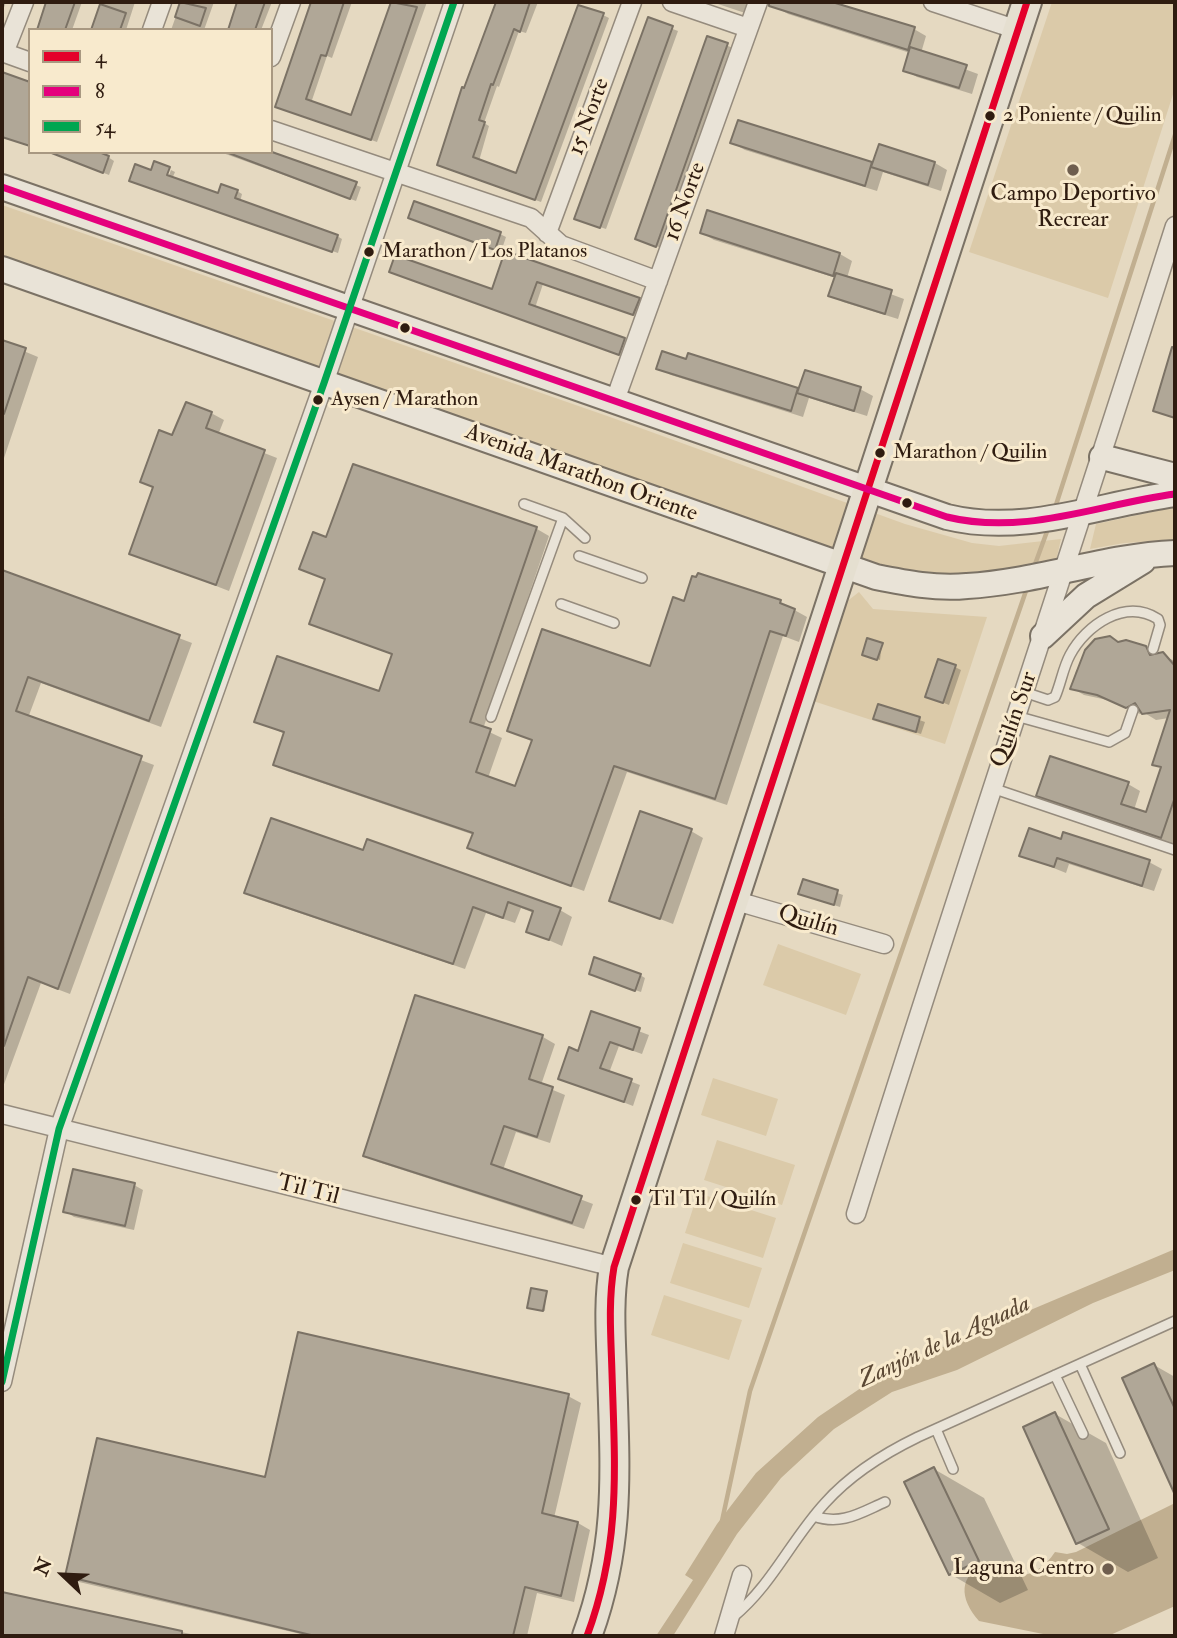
<!DOCTYPE html>
<meta charset="utf-8">
<style>
body{margin:0}
#map{position:relative;width:1177px;height:1638px;overflow:hidden;background:#e5d9c1;font-family:"IM FELL Double Pica",serif}
canvas{display:block}
.frame{position:absolute;inset:0;border:4px solid #2f1c10;pointer-events:none}
.legend{position:absolute;left:28px;top:28px;width:245px;height:126px;box-sizing:border-box;background:#f8eacd;border:2px solid #a89881;margin:0;padding:9px 12px;list-style:none;font-size:21px;color:#2f1c10}
.legend li{display:flex;align-items:center;gap:14px;height:35px}
.legend b{width:35px;border:2px solid #a89881}
.north{position:absolute;left:28px;top:1540px;width:70px;height:70px;-webkit-text-stroke:5px #f8eacd;paint-order:stroke;rotate:293deg;font-size:19px;font-weight:700;line-height:28px;text-align:center;color:#2f1c10}
.north::after{content:'';display:block;margin:auto;width:24px;height:32px;background:#2f1c10;clip-path:polygon(50% 0,100% 100%,50% 72%,0 100%)}
</style>
<div id="map">
<canvas width="1177" height="1638"></canvas>
<div class="frame"></div>
<ul class="legend">
<li><b style="height:9px;background:#e4002b"></b>4</li>
<li><b style="height:9px;background:#e5007d"></b>8</li>
<li><b style="height:9px;background:#00a651"></b>54</li>
</ul>
<div class="north">N</div>
</div>
<script>
const context = document.querySelector('canvas').getContext('2d');
context.lineJoin = 'round';
function fillPath(path, color) {
  context.fillStyle = color;
  context.fill(path, 'evenodd');
}
function stroke(path, color, width, dash) {
  context.strokeStyle = color;
  context.lineWidth = width;
  context.lineCap = dash ? 'butt' : 'round';
  context.setLineDash(dash || []);
  context.stroke(path);
}
function write(font, color, halo, rows, align = 'center') {
  context.font = font + ' "IM FELL Double Pica",serif';
  context.lineWidth = 6;
  context.setLineDash([]);
  context.textBaseline = 'middle';
  context.strokeStyle = halo;
  context.fillStyle = color;
  for (const [text, x, y, turn = 0] of rows) {
    context.save();
    context.translate(x, y);
    context.rotate((+turn || 0) * Math.PI / 180);
    context.textAlign = isNaN(turn) ? turn : align;
    if (halo) context.strokeText(text, 0, 0);
    context.fillText(text, 0, 0);
    context.restore();
  }
}
const green = new Path2D(`
 M1052 2H1175V88L1108 298 969 252Z
 M2 205 610 417 905 524 972 543 999 546 1061 539 1056 561 993 576H902L2 262Z
 M1175 507V540L1124 543 1090 549 1096 524Z
 M859 592 873 609 987 617 945 744 810 700 841 606Z
 M778 944 861 974 846 1015 763 985Z
 M713 1078 778 1099 766 1136 701 1115Z
 M717 1140 795 1165 782 1205 704 1180Z
 M698 1193 776 1218 763 1258 685 1233Z
 M683 1243 762 1268 749 1308 670 1283Z
 M664 1295 742 1320 729 1360 651 1335Z`);
const water = new Path2D(`
 M1175 1249V1270L1093 1303 957 1370 892 1392 834 1429 781 1478 737 1534 673 1636H656L693 1580 685 1575 717 1524 756 1473 818 1417 886 1371Z
 M1175 1503V1606L1108 1636H1053L979 1621C959 1598 958 1576 987 1561 1010 1584 1037 1579 1055 1552L1067 1554 1076 1552Z`);
const shadow = new Path2D(`
 M2 2H6L2 13Z
 M49 2H82L72 30H45L40 27Z
 M103 2H135L126 30H93Z
 M181 2H214L204 30H171Z
 M238 2H272L261 30H228Z
 M314 2H352L332 58 327 56 311 103 352 117 394 2H427L377 142 277 107Z
 M498 2H538L526 33 519 31 499 87 497 86 484 123 489 126 479 161 517 175 603 15 609 18 541 202 444 167 465 90Z
 M712 2H753L748 14Z
 M778 2H829L914 29 926 36 921 53 978 74 972 94 917 77 905 70 910 53 788 14 776 7Z
 M649 20 678 31 606 229 582 221Z
 M708 38 733 48 662 248 643 242Z
 M732 143 874 165 880 146 935 163 947 170 941 191 883 172 877 191 745 150Z
 M51 152 108 157 114 161 109 175Z
 M220 152H269L361 187 356 201Z
 M171 170 175 172 172 179 219 195 237 191 242 194 240 202 337 236 342 239 338 253 136 183 166 184Z
 M708 213 840 254 852 261 847 278 904 299 898 319 843 302 830 295 836 278 714 240 702 233Z
 M415 220 500 234 506 237 501 252Z
 M506 253 644 303 639 317 543 284 535 308 625 339 630 342 625 357 397 275 493 291Z
 M2 342 38 357 2 464Z
 M1175 344V419L1155 410Z
 M658 368 800 391 860 389 873 396 867 416 809 398 803 417 671 375Z
 M211 413 224 420 218 435 277 458 229 591 131 553 155 488 143 481 173 437Z
 M354 466 537 529 549 536 483 729 502 738 488 778 516 788 533 741 509 731 652 668 685 603 780 602 807 617 799 642 783 636 727 805 627 772 584 891 482 855 470 847 474 835 287 771 275 764 285 734 256 721 380 694 394 655 311 623 326 580 301 568 327 539Z
 M2 571 192 643 161 727 41 683 28 718 154 765 70 994 41 983 3 1087Z
 M1096 640 1146 648 1175 661 1174 844 1051 802 1038 795 1128 784 1140 791 1134 810 1147 815 1162 768 1155 764 1169 718 1156 720 1143 712 1140 714 1112 701 1084 695 1072 688 1076 671Z
 M882 644 880 660 866 656Z
 M955 667 961 670 949 705 927 696Z
 M879 706 925 722 921 734 881 721Z
 M691 831 703 838 673 924 611 900Z
 M1062 841 1149 862 1162 869 1154 891 1069 864 1066 873 1021 855Z
 M364 853 560 910 572 917 562 946 528 931 534 913 521 908 515 923 486 913 465 969 258 899 246 892Z
 M804 881 843 895 840 907 800 894Z
 M640 975 645 978 641 992 596 977Z
 M416 997 543 1037 555 1044 541 1085 565 1095 550 1143 516 1132 503 1170 593 1204 584 1229 378 1162 366 1155Z
 M593 1014 649 1035 642 1054 619 1046 609 1073 640 1085 633 1106 560 1078 580 1053Z
 M134 1185 143 1190 134 1230 74 1217 65 1211Z
 M546 1293 545 1311 531 1308Z
 M1154 1365 1175 1377V1490L1124 1379Z
 M568 1396 581 1403 554 1518 578 1523 590 1530 574 1602 537 1593 527 1636H309L79 1582 67 1575 266 1479Z
 M1055 1414 1106 1443 1158 1558 1128 1572 1078 1543Z
 M934 1469 984 1498 1028 1590 1000 1603 950 1574Z
 M2 1594 200 1636H2Z`);
const stream = new Path2D(`
 M1055 508 1175 135
 M1034 567 1049 526
 M722 1521 750 1391 1028 585`);
const building = new Path2D(`
 M46 2H75L65 30H37Z
 M180 2 206 8 200 26 175 17Z
 M237 2H265L255 30H228Z
 M311 2H344L326 56 321 55 306 99 351 115 391 2 417 7 371 140 275 107Z
 M496 2H530L520 32 514 29 493 85 491 84 479 120 485 122 473 157 516 173 578 5 604 13 535 200 437 165 462 87 464 88Z
 M769 2H832L915 27 908 50 769 6Z
 M100 4 126 13 120 30H91Z
 M648 17 673 26 600 228 574 219Z
 M707 36 728 43 656 247 635 239Z
 M910 47 967 65 959 88 903 71Z
 M2 72 30 82V146L2 137Z
 M738 120 872 162 865 186 730 143Z
 M879 144 935 162 928 185 871 167Z
 M49 152H99L109 156 103 173Z
 M226 152H272L357 182 350 199Z
 M154 161 170 167 167 175 218 193 221 184 238 190 235 198 338 235 332 252 129 181 135 164 151 170Z
 M414 201 501 232 495 250 408 218Z
 M707 210 840 253 833 276 700 233Z
 M505 251 640 298 633 315 537 282 529 304 625 338 619 355 389 272 395 255 492 289Z
 M836 273 892 290 885 314 828 296Z
 M2 340 26 348 4 414H2Z
 M1172 347 1175 348V418L1153 411Z
 M662 351 686 359 688 353 798 388 791 411 656 369Z
 M805 370 861 387 854 411 797 393Z
 M186 402 212 412 206 428 265 450 216 585 129 554 153 487 140 482 159 430 172 435Z
 M353 464 537 527 470 722 491 729 476 772 515 786 532 740 507 731 542 629 650 666 673 597 684 601 692 576 696 577 698 573 781 600 780 603 795 609 786 636 770 631 715 799 614 766 571 886 467 848 473 833 273 765 284 732 254 722 277 656 379 691 392 654 309 624 325 579 299 569 313 532 326 537Z
 M2 570 180 635 149 721 28 677 16 711 142 756 58 989 28 977 4 1046Z
 M1110 636 1118 642 1126 640 1146 646 1150 655 1163 652 1175 666V797L1161 838 1036 796 1050 756 1129 782 1121 804 1146 812 1161 767 1152 765 1170 710 1142 714 1135 703 1126 708 1097 695 1070 689 1085 650 1095 639Z
 M867 638 883 643 877 660 862 655Z
 M938 659 956 665 943 703 925 697Z
 M878 704 920 717 916 732 873 719Z
 M640 811 692 829 660 919 609 901Z
 M271 818 363 850 367 839 561 908 549 940 526 932 533 911 508 902 503 918 473 907 453 964 244 893Z
 M1029 828 1061 839 1063 832 1150 860 1142 886 1057 858 1054 867 1019 856Z
 M803 879 838 890 834 905 798 894Z
 M594 957 641 974 635 991 589 974Z
 M415 995 543 1035 529 1079 553 1087 537 1137 504 1126 491 1164 582 1196 572 1223 363 1156Z
 M591 1011 640 1028 633 1050 610 1042 600 1068 632 1079 624 1102 558 1079 569 1047 578 1051Z
 M73 1169 135 1183 125 1226 63 1212Z
 M531 1288 547 1291 543 1311 527 1308Z
 M298 1332 569 1394 542 1513 578 1522 561 1596 525 1587 513 1636H315L65 1576 97 1438 265 1477Z
 M1154 1363 1175 1409V1495L1122 1378Z
 M1055 1412 1109 1529 1076 1544 1023 1427Z
 M934 1467 979 1561 949 1575 904 1482Z
 M2 1592 182 1631V1636H2Z`);
const lane = new Path2D(`
 M524 504 563 518 585 538
 M579 556 642 578
 M561 604 614 623
 M1024 692 1048 700 1055 697C1061 683 1063 668 1070 655 1086 625 1125 598 1158 619L1160 625 1153 649
 M1016 716 1109 742 1125 733 1133 710
 M491 717 563 518
 M992 788 1175 850
 M1080 1364 1120 1453
 M1055 1375 1083 1434
 M936 1429 953 1469
 M814 1516C841 1526 860 1513 885 1502
 M733 1617C772 1585 791 1540 825 1503 850 1475 885 1453 918 1437L1175 1321`);
const street = new Path2D(`
 M672 2 748 28
 M933 2 1018 30
 M152 30 162 2
 M2 52 30 62
 M4 53 24 2
 M271 57 291 2
 M271 130 531 218 561 245 658 281
 M547 233 632 2
 M614 403 758 2
 M733 900 884 944
 M2 1114 614 1267
 M856 1214C959 884 1070 556 1175 226
 M2 1382 59 1129 324 383 454 2
 M724 1636 742 1575`);
const secondary = new Path2D(`
 M2 187 947 517C1025 536 1099 504 1175 494
 M2 269 876 577C906 583 936 589 967 586 1037 582 1104 556 1175 553
 M1102 457 1175 476
 M1043 636 1086 596 1143 561`);
const primary = new Path2D(`
 M587 1636C621 1544 615 1469 612 1373 611 1338 608 1302 614 1267L1027 2`);
const bus1 = new Path2D(`
 M587 1636C621 1544 615 1469 612 1373 611 1338 608 1302 614 1267L1027 2`);
const bus2 = new Path2D(`
 M2 187 947 517C1025 536 1099 504 1175 494`);
const bus3 = new Path2D(`
 M2 1382 59 1129 324 383 454 2`);
const markers = [
 [990,116,6,"#2f1c10"],
 [1073,170,7,"#6f5e4e"],
 [369,252,6,"#2f1c10"],
 [405,328,6,"#2f1c10"],
 [318,400,6,"#2f1c10"],
 [880,453,6,"#2f1c10"],
 [907,503,6,"#2f1c10"],
 [636,1200,6,"#2f1c10"],
 [1108,1569,7,"#6f5e4e"]
];
const busNames = [
 ["2 Poniente / Quilin",1003,116],
 ["Marathon / Los Platanos",382,252],
 ["Aysen / Marathon",331,400],
 ["Marathon / Quilin",893,453],
 ["Til Til / Quilín",649,1200]
];
const streetNames = [
 ["15 Norte",590,117,-70],
 ["16 Norte",686,202,-70],
 ["Avenida Marathon Oriente",581,474,20],
 ["Quilín Sur",1015,720,-71],
 ["Quilín",808,922,16],
 ["Til Til",308,1191,14]
];
const poiNames = [
 ["Campo Deportivo",1073,195],
 ["Recrear",1073,221],
 ["Laguna Centro",1094,1569,"right"]
];
const waterNames = [
 ["Zanjón de la Aguada",945,1343,-25]
];
fillPath(green, '#dbcaa9');
fillPath(water, '#c1af90');
fillPath(shadow, '#0003');
stroke(stream, '#c1af90', 4.5);
fillPath(building, '#b0a797');
stroke(building, '#7b7265', 2);
stroke(lane, '#958b7d', 12);
stroke(street, '#958b7d', 21);
stroke(secondary, '#7b7265', 28);
stroke(primary, '#7b7265', 32);
stroke(lane, '#e9e3d7', 9);
stroke(street, '#e9e3d7', 18);
stroke(secondary, '#e9e3d7', 24);
stroke(primary, '#e5dfd0', 28);
stroke(bus1, '#e4002b', 7);
stroke(bus2, '#e5007d', 7);
stroke(bus3, '#00a651', 7);
for (const [x, y, r, color] of markers) {
  const dot = new Path2D();
  dot.arc(x, y, r, 0, 2 * Math.PI);
  context.fillStyle = color;
  context.fill(dot);
  stroke(dot, '#f8eacd', 2.5);
}
write('21px', '#2f1c10', '#f8eacd', busNames, 'left');
write('23px', '#2f1c10', '#f8eacd', streetNames);
write('23px', '#2f1c10', '#f8eacd', poiNames);
write('italic 24px', '#5c4935', '#f8eacd', waterNames);
</script>
